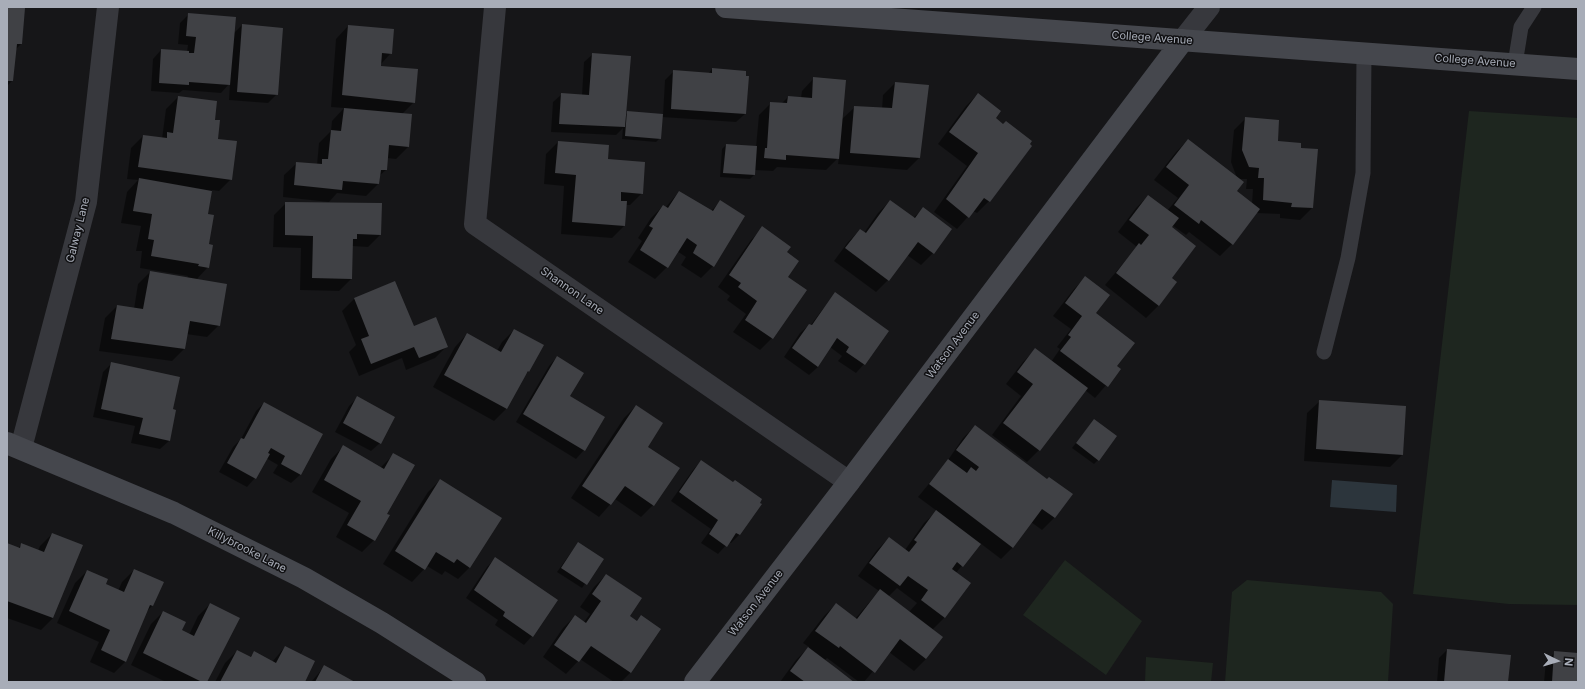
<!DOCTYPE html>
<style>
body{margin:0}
#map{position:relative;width:1585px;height:689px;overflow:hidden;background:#161618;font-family:Inter,sans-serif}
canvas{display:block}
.frame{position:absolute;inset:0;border:8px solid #a8adb8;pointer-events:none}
.north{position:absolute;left:1537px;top:641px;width:40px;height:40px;-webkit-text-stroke:3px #111113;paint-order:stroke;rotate:95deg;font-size:11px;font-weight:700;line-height:16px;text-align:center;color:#a8adb8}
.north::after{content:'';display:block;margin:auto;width:14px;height:18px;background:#a8adb8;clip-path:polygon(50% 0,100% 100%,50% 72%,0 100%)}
</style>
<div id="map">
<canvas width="1585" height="689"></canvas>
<div class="frame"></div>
<div class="north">N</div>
</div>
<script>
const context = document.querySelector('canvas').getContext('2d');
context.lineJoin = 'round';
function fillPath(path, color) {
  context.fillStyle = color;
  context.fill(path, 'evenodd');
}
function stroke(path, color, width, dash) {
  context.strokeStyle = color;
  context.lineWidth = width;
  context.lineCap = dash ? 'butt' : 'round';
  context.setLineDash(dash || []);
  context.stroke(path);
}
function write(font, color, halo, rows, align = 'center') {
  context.font = font + ' Inter,sans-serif';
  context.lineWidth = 3;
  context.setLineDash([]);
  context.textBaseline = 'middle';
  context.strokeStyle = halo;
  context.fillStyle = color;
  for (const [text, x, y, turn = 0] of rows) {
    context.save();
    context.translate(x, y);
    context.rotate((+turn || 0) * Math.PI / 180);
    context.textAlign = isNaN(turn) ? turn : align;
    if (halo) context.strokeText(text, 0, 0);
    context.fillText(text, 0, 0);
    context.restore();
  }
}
const green = new Path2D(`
 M1469 111 1578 118V605L1509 604 1413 594Z
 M1065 560 1142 621 1106 675 1023 615Z
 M1247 580 1381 592 1393 604 1388 682H1225L1232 592Z
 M1146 657 1213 663 1211 682H1145Z`);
const water = new Path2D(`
 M1332 480 1397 485 1396 512 1330 507Z`);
const shadow = new Path2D(`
 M7 8 21 44 15 50 12 81 7 86Z
 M189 14 233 34 242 25 277 94 268 103 229 100 230 83 221 93 183 90 179 93 151 91 153 59 161 50 187 52 188 45 178 44 180 23Z
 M348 26 391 53 381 64 380 67 414 102 402 114 408 147 396 159 387 158 386 170 379 176 378 184 366 196 337 193 329 202 283 197 284 175 297 163 317 165 319 143 331 131 332 121 344 108 331 107 336 39Z
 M593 54 625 115 628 112 663 115 665 80 674 71 708 74 712 69 748 77 745 114 736 122 662 117 660 138 656 142 622 139 623 128 616 135 551 132 553 102 562 94 582 95 584 62Z
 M814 78 842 119 855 107 882 109 883 95 895 83 919 158 907 170 838 164 839 157 826 170 777 167 773 171 754 170V175L750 179 720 177 722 149 726 145 756 147 759 115 771 103H782L788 97 801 98 802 91Z
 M978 94 994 119 989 201 977 213 973 211 957 229 934 212 967 166 938 144 966 106Z
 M178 97 214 120 216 139 231 179 219 191 212 190 207 215 208 267 196 280 219 325 207 337 186 334 184 349 172 361 99 351 105 318 117 306 134 309 138 284 150 272 187 278 188 276 140 268 142 251H136L141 226 121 223 127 192 138 180 127 179 131 148 143 136 162 139 166 109Z
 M1246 118 1277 142 1300 149 1312 208 1300 220 1280 218V214L1256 213 1232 244 1220 256 1189 232 1186 235 1172 225 1170 228 1171 278 1176 283 1158 306 1146 318 1105 285 1137 247 1118 232 1136 208 1148 196 1167 211 1178 198 1154 180 1176 152 1188 140 1237 178 1231 162 1234 130ZM1238 179H1247L1246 189H1253L1252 204 1236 191Z
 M558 142 607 160 642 193 630 205H626L624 226 612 238 561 234 564 186 544 184 546 154Z
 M679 192 711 211 720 202 713 266 701 278 681 265 686 257 677 251 667 267 655 279 628 262 642 241 638 238 651 218 663 206 665 208Z
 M890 201 913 218 923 209 933 253 921 265 907 255 888 280 876 292 834 261 848 242 860 230 864 233 878 213Z
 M286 203 380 235 368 247 352 246 351 279 339 291 300 290 301 248 273 247 274 215Z
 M763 228 786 252V277L772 338 760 350 733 332 746 314 727 300 730 296 718 287 751 240Z
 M1086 277 1095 314 1116 366 1120 369 1095 398 1085 390 1039 450 1027 462 992 435 1021 396 1006 384 1023 362 1035 350 1051 362 1060 349 1057 347 1071 329 1053 316 1074 289Z
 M394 282 413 327 447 346 435 358 406 370 402 358 359 376 349 352 356 345 342 311 354 299Z
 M835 293 888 331 864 364 856 373 838 361 842 356 830 347 818 367 809 375 784 357 800 333 809 325 810 326Z
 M514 330 529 371 523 377 506 409 494 421 433 387 455 347 467 334 497 351 502 342Z
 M557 357 584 450 576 459 516 422 549 366Z
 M112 363 175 411 169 441 160 449 131 443 135 426 93 417 103 372Z
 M358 397 380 443 371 451 335 432 349 406Z
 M1320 401 1402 455 1390 467 1304 461 1307 413Z
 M264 403 322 435 300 475 291 483 273 473 278 465 266 458 255 478 247 487 219 472 233 447 241 439 256 411Z
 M636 406 647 447 653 505 641 517 615 499 599 517 571 498 624 418Z
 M1094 420 1098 460 1094 464 1072 448Z
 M975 426 1047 481 1071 494 1054 518 1042 530 1031 522 1013 547 1001 559 980 543 956 573 970 583 944 618 932 630 926 659 914 671 889 652 864 682H859L827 658 825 660 854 682H780L796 660 809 647 803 643 824 616 836 604 855 619 879 591 858 576 877 550 889 538 905 550 924 523 937 511 918 497 946 463 963 438ZM897 588 917 603 909 612 888 597Z
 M343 447 380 468 394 454 386 514 374 540 362 552 336 537 349 513 312 492 331 459Z
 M701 461 761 504 739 535 731 543 729 542 718 554 701 543 711 529 671 501 693 470Z
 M440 480 470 567 458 579 445 571 442 575 427 566 412 582 383 564 428 492Z
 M52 534 53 618 41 630 7 618V544L18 548 21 545 38 551 40 546Z
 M578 543 602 559 582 588 557 572Z
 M495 559 532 636 524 645 495 625 498 620 466 598 487 567Z
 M134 570 152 606 146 612 126 661 114 673 90 662 99 642 57 623 75 583 87 571 104 585 118 591 122 582Z
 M606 575 629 616 636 622 660 629 630 673 621 682H614L580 659 566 674 543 657 563 628 575 616 584 622 590 614 580 607 594 587Z
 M210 604 205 682H166L131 665 151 624 163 612 181 631 189 635 198 616Z
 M285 647 303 682H215L225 663 237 651 250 657 255 652 272 662Z
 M1447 650 1507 682H1437L1439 658Z
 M1555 652 1578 654V682H1544L1546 661Z
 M325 666 353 682H311Z`);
const building = new Path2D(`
 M7 7 25 8 22 44H17L13 81H7Z
 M188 13 236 17 230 85 189 82V85L159 83 161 49 189 51V53H194L196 37 186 36Z
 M242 24 283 28 278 95 237 92Z
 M348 25 394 29 392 54 382 53 381 66 418 69 415 103 342 95Z
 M592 53 631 56 625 127 559 124 561 93 589 95Z
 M712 68 746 71V76H749L746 114 671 109 673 70 712 73Z
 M813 77 846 80 839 159 786 155V160L764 158 765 148H767L770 102 787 103 788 96 812 98Z
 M895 82 929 85 920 158 850 153 854 106 892 108Z
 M978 93 1001 111 996 118 1003 124 1006 121 1032 141 1030 144 1032 146 990 202 984 198 969 218 946 199 978 153 949 132Z
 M178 96 217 101 215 120H220L218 139 237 141 232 180 138 167 143 135 167 138V132L173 133Z
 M344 108 412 114 409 147 389 145 387 170H381L379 184 343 181 342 190 294 185 296 162 322 164V159H328L331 130 341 131Z
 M627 111 663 114 661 139 625 136Z
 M1245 117 1279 120 1278 141 1301 143V148L1318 149 1313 208 1291 207 1292 203 1263 200 1264 178H1258L1259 168 1249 167 1242 150Z
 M1188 139 1244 182 1237 191 1260 209 1233 245 1201 220 1199 224 1174 205 1189 185 1166 167Z
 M558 141 609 145 608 159 645 162 643 194 621 192V201H627L625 226 572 222 576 175 555 173Z
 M726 144 757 146 755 175 723 173Z
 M139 178 212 191 208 214 214 215 209 244 213 245 209 268 198 266 199 264 151 256 154 240 148 239 152 214 133 211Z
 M679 191 713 211 720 200 745 216 714 267 693 253 697 245 687 238 668 268 640 250 653 228 649 226 663 205 668 208Z
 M1148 195 1179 218 1172 227 1196 246 1172 278 1177 282 1159 306 1116 273 1139 243 1141 245 1149 235 1129 220Z
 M890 200 915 218 923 207 952 229 934 254 918 242 889 281 845 248 860 229 866 233Z
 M285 202 382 203 381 235 357 234V239H353L352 279 312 278 313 236 285 235Z
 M762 226 791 247 787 252 799 261 788 277 807 290 773 339 745 320 757 301 738 287 741 283 729 275Z
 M150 271 227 284 220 326 190 321 185 349 111 339 117 305 143 309Z
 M1085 276 1110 295 1096 313 1135 343 1117 366 1121 369 1108 387 1060 351 1071 337 1068 335 1082 316 1065 303Z
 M395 281 414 326 436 317 448 347 419 358 414 347 371 364 361 339 369 336 354 298Z
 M835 292 889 331 865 365 846 352 849 347 837 338 818 367 792 348 809 324 812 325Z
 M514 329 544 345 529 372 528 371 507 409 444 375 467 333 501 352Z
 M1035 348 1088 388 1040 451 1003 423 1033 384 1017 372Z
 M557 356 584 373 570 396 605 417 585 451 523 414Z
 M111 362 180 377 173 409 176 410 170 441 139 434 143 418 101 409Z
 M357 396 395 417 381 444 343 423Z
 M1319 400 1406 406 1403 455 1316 449Z
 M264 402 323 434 301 475 281 464 285 456 271 448 268 453 270 454 256 479 227 463 241 438 244 439Z
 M636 405 663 423 648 447 680 468 654 506 625 486 611 505 582 486Z
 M1094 419 1117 436 1099 461 1076 443Z
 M975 425 1047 479 1049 477 1073 494 1055 518 1042 509 1013 548 929 484 948 459 967 473 971 467 976 471 979 467 956 450Z
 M343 445 384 469 393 453 415 465 387 514 390 515 375 541 347 525 361 501 324 480Z
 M701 460 733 482 735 480 762 499 760 503 762 504 740 535 736 533 727 547 709 534 718 520 679 492Z
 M440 479 502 518 470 568 457 559 454 563 436 552 425 570 395 551Z
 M936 510 981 544 963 567 957 562 952 569 971 583 945 618 921 600 928 590 908 576 900 586 869 563 889 537 909 552 917 542 914 540Z
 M52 533 83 545 53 618 7 601V543L20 548 21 543 44 552Z
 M578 542 604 559 587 585 561 568Z
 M495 557 558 600 533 637 503 616 505 612 474 590Z
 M134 569 164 582 153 606 150 605 126 662 101 650 110 630 69 611 87 570 108 579 106 584 124 592Z
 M606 574 642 598 630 616 637 621 641 615 661 629 631 673 591 646 579 662 554 645 575 615 586 623 601 601 592 594Z
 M880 589 943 637 926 659 900 639 875 673 840 646 839 648 815 631 836 603 857 619Z
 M210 603 240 618 207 682H202L143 653 163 611 186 622 182 630 194 636Z
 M285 646 315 661 305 682H220L237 650 251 657 254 651 276 663Z
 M808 647 836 668 854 682H805L790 671Z
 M1447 649 1511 655 1508 682H1444Z
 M1554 651 1578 653V682H1552Z
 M324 665 355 682H315Z`);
const lane = new Path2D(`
 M1515 64 1521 27 1534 7
 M1324 352 1348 258 1363 173 1364 54`);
const street = new Path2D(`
 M495 7 475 224 849 482
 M1183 40 1209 7
 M21 448 86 202 108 7`);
const secondary = new Path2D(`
 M726 7 1578 69
 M7 443 174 513 304 578 382 623 475 682
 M695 682 849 482 1183 40`);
const streetNames = [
 ["College Avenue",1152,38,4],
 ["College Avenue",1475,61,4],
 ["Galway Lane",78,230,-76],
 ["Shannon Lane",572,291,35],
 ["Watson Avenue",953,345,-53],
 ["Killybrooke Lane",247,550,27],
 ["Watson Avenue",756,603,-52]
];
fillPath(green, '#1e261f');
fillPath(water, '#2c353c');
fillPath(shadow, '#0007');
fillPath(building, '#404145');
stroke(lane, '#37383d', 15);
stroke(street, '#37383d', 22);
stroke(secondary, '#45474d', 22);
write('11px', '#a8adb8', '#111113', streetNames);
</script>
